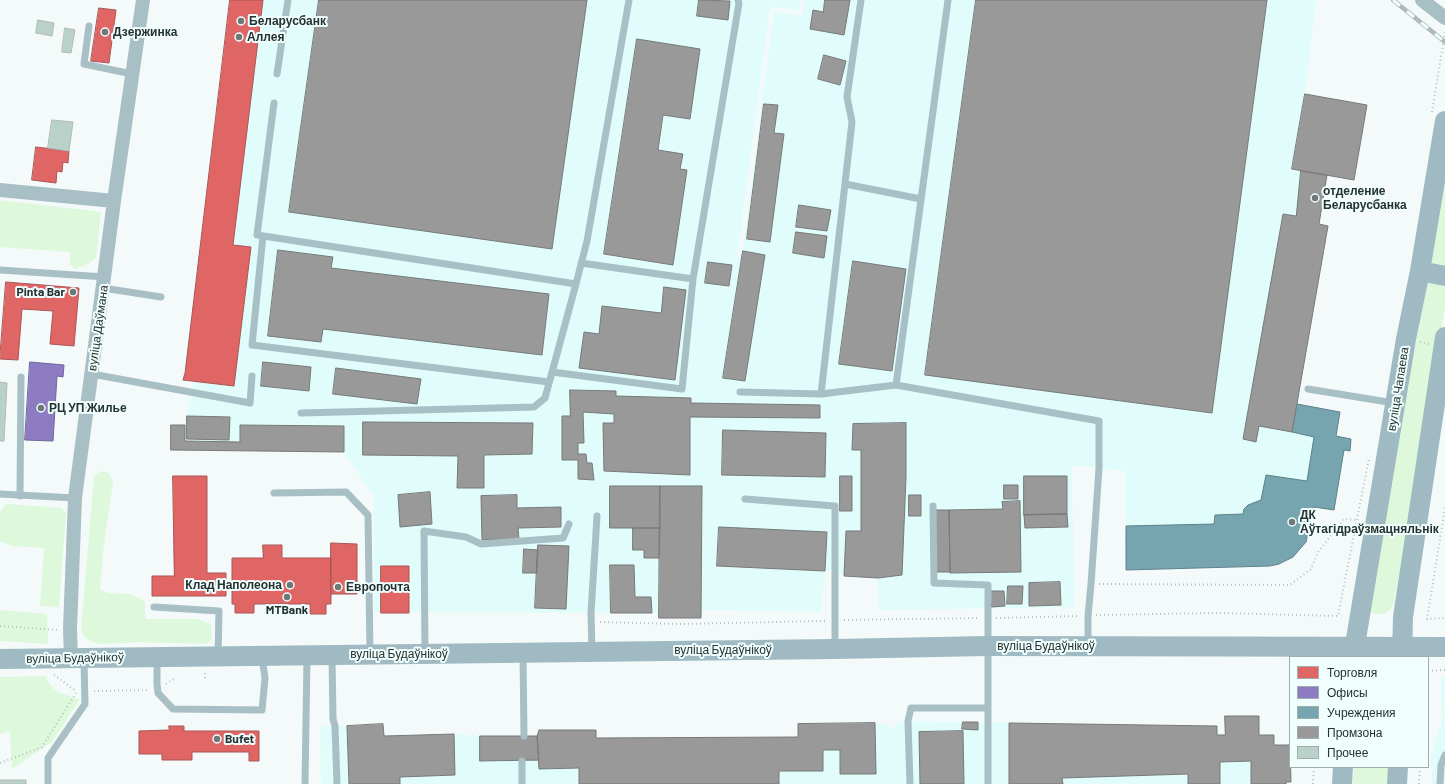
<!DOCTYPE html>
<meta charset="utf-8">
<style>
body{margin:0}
#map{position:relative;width:1445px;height:784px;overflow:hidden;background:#f4fafa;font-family:Barlow,sans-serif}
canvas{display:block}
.legend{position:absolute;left:1289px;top:656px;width:140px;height:112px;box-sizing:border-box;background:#f0fefd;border:1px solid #9facab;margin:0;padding:5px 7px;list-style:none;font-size:12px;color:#253231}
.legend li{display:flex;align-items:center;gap:8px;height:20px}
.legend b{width:20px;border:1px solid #9facab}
</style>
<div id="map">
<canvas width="1445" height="784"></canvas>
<ul class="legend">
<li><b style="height:11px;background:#e06666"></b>Торговля</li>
<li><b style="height:11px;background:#8e7cc3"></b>Офисы</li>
<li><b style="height:11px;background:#76a5af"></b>Учреждения</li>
<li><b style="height:11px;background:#999"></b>Промзона</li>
<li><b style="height:11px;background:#bad1ca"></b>Прочее</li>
</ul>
</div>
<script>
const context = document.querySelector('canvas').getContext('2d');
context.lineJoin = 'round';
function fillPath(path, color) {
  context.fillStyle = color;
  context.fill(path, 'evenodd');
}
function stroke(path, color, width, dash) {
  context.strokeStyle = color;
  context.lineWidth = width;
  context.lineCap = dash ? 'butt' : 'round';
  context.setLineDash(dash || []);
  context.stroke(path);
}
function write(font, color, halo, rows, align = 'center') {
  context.font = font + ' Barlow,sans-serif';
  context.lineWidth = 4;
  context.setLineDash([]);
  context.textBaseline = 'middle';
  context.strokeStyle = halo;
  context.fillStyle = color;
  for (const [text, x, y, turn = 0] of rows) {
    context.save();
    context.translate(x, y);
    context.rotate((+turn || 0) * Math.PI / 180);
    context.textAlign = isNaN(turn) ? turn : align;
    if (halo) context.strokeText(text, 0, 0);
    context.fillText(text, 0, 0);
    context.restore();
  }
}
const built = new Path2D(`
 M230 0H800L799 10 770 7 738 250 733 264 743 251 774 11 802 16 804 0H1316L1305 94 1367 105 1354 180 1327 175 1319 224 1328 225 1297 404 1340 412 1336 436 1351 439 1350 451 1344 450 1334 510 1314 507 1306 542 1293 557 1279 564 1270 566 1126 570 1125 471 1072 465 1074 607 879 610 878 578 844 576 834 570 825 571 821 612 702 610 701 618H659V613L374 612V497L344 452 171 450V425H185L193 381 183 380 185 373Z
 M1441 676H1445V784H1432L1431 756 1442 718Z
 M1225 716H1259V735H1274V745L1290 767 1291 782H1286V784H321L320 727 335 726 383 724 384 736 454 734 480 736H536L539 730H596L597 738 798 737V724L875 723 887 724 894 730 898 721 987 722 1217 726V735H1225Z`);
const green = new Path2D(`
 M1445 163V268L1434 265 1431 262Z
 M0 200 101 212 96 258 88 264 75 269 70 264V252L0 247Z
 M1430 282 1443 284 1445 289V307L1394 603C1389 615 1377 618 1367 609L1426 285Z
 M100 471 109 473 113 482 104 544 100 590 108 593 130 594 145 601V613L146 619H197L211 624 212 640 206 644 140 642 100 644 91 642 85 637 81 628 94 476Z
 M9 504 61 508 66 513 59 607 40 606 44 548 12 546 0 541V513L4 505Z
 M0 610 47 614 48 644 0 641Z
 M45 676C52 692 63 695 80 699L52 742 12 769 10 731 0 734V677Z
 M1354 767H1394L1393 784H1353Z`);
const shops = new Path2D(`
 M230 0H263L233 245 251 247 234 386 183 380 185 373Z
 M99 8 116 10 109 63 91 61Z
 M36 147 69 151 68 163 63 162 62 172 57 171 56 183 32 180Z
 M6 282 79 288 74 346 50 344 53 311 22 309 18 360 0 359Z
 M173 476H207V573H226V596H152V576H174Z
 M331 543 357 544V594H331Z
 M263 545H282V558H331V604H326V614H310V604H254V613H235V604H232V558H263Z
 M381 566H409V613H381Z
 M169 726H184V731H259V761H249V752H192V760H162V754H139V731L169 730Z`);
const offices = new Path2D(`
 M30 362 64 365 63 377 57 376 53 441 25 440Z`);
const public = new Path2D(`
 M1297 404 1340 412 1336 436 1351 439 1350 451 1344 450 1334 510 1314 507 1306 542 1293 557 1279 564 1270 566 1126 570V526L1214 524 1215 515 1243 514 1244 509 1248 505 1261 500 1266 475 1307 481 1314 437 1292 432Z`);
const industry = new Path2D(`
 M319 0H587L552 249 289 212Z
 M699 0 730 1 728 20 697 16Z
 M825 0H850L844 35 810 29 813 10 823 12Z
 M976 0H1267L1212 413 925 375Z
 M637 39 700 49 690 119 663 115 658 150 683 154 680 169 687 170 673 265 604 254Z
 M824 55 846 61 840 85 818 79Z
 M1305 94 1367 105 1354 180 1292 169Z
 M764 104 778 105 774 133 784 134 770 242 747 239Z
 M1301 171 1327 175 1319 224 1328 226 1292 432 1259 426 1256 442 1243 439 1283 214 1296 216Z
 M799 205 831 210 827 231 796 227Z
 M796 232 827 236 824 258 793 253Z
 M278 250 333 257 331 268 549 294 542 355 323 329 321 342 268 336Z
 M743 251 765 255 745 381 723 378Z
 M853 261 906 269 892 371 839 364Z
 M708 262 732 265 729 286 705 283Z
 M664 287 686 290 675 380 579 368 584 332 599 334 602 306 661 313Z
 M263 362 311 367 309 391 261 386Z
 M336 368 421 379 417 404 333 394Z
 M570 390 616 391V396L691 398V403L820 405V418L690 417V475L604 471 603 423H614V414L583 412 584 443H578V454H586L587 463H592L594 480 578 479V460H562V416H570Z
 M187 416 230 417 229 440 187 439Z
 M363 422 533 423 532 454 484 455V488H457L458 456 363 455Z
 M906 423V477L902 575 878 578 844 576 846 531H861V450H852L853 424Z
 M171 425H185V441L240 442V425L344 426V452L171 450Z
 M723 430 826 433 825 477 722 475Z
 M840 476H852V511H840Z
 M1024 476H1067V514L1024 515Z
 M1004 485H1018V499H1004Z
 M610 486H660V528H610Z
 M660 486H702L701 618H659Z
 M430 492 432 524 400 527 398 495Z
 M517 495V508L561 507V527L518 528 519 539 482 540 481 496Z
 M909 495H921V516H909Z
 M1020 501 1021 572 950 573 949 510 1003 509 1002 502Z
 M936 510H949L950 572H937Z
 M1067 514 1068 527 1025 528 1024 515Z
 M719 527 827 532 825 571 717 566Z
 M633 528H660L659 558H644V550H633Z
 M538 545 569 546 566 609 535 608Z
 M524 549 538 550 537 573H523Z
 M610 565H634L635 597H651L652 613H611Z
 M1060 582 1061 605 1029 606V583Z
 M1008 586H1023L1022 604H1007Z
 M991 591H1004L1005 606 992 607Z
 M1225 716H1259V735H1274V745H1290L1291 782H1286V784H1251V761L1220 762V784H1188V774L1062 778 1063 784H1009V723L1217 726V735H1225Z
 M963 722H978V730L962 729Z
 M875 723 876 774H840V750H823V771H779V784H579V768L539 769 537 736 539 730H596V738L798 737V724Z
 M383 724 384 736 454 734 455 775 400 777V784H349L347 726Z
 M963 731 964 784H920L919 732Z
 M480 736H537L539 760 480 761Z`);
const building = new Path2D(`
 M38 20 54 23 52 36 36 33Z
 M65 28 75 30 71 53 62 52Z
 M52 120 73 122 69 151 48 148Z
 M0 382 7 383 4 441H0Z
 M0 780H26V784H0Z`);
const path = new Path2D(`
 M1432 112 1445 32
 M1420 342 1429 344
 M1445 508 1427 619 1445 618
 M1099 584 1290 585 1311 569 1318 552 1344 519 1357 520
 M1096 615 1221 613 1338 616 1369 458
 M996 618 1079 616
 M844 620 979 618
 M600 622 679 624 825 621
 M0 626 59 630
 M1428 671 1445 670
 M54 675 76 691
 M205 678V671
 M166 684 175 678
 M94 691 150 690
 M0 763 42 747 76 693
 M1313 784 1314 767
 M1419 784 1420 767`);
const service = new Path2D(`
 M89 26 84 64 132 74
 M277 74 288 0
 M274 103 257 235 576 284 587 241 629 0
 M845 184 921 199
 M263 236 252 345 549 382
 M581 263 693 279
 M0 270 105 277
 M103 288 161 297
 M552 372 682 389 693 279 739 3 738 0
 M92 374 250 403 252 376
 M896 385 948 0
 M1308 389 1394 403
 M740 392 821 394 896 385 1099 421V468L1091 584 1088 616V645
 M821 394 852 122 847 97 861 0
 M301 413 534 407 545 398 576 284
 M274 493 346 492 368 515 370 654
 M0 494 75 498
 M20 496 21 377
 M745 499 835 506V647
 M933 506 934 583 988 585V784
 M154 607 219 611 218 656
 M592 651 591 613 597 516
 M425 653 424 531 466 537 481 544 563 538 569 524
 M523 655 524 736
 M332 656 333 719 335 726 337 784
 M157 659V684L158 693 173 709 262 710 265 678 262 657
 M48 784V758L85 704 84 660
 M305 784 307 657
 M522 784V761
 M910 784 908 721 911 708H987
 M1440 784 1441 765 1445 755`);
const minor = new Path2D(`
 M1422 0 1445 18
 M0 190 114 201
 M71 658 70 629 75 498 114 201 143 0`);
const secondary = new Path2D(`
 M1420 271 1445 276
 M1353 657 1406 339 1420 271 1445 121
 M1402 657 1403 617 1445 337
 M0 659 835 649 987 646 1445 647
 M1342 784 1343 767
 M1397 784 1398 767`);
const rail = new Path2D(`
 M1393 0 1445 42`);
const markers = [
 [241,21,4,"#6d7877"],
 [105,32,4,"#6d7877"],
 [239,37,4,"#6d7877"],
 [1315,198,4,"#6d7877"],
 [73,292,4,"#6d7877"],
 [41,408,4,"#6d7877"],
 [1292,522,4,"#6d7877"],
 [290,585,4,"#6d7877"],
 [338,587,4,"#6d7877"],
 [287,597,4,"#6d7877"],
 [217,739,4,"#6d7877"]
];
const poiNames = [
 ["Беларусбанк",249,21],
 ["Дзержинка",113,32],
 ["Аллея",247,37],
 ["отделение",1323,191],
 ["Беларусбанка",1323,205],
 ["Pinta Bar",65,292,"right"],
 ["РЦ УП Жилье",49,408],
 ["ДК",1300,515],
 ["Аўтагідраўзмацняльнік",1300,529],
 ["Клад Наполеона",282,585,"right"],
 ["Европочта",346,587],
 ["MTBank",287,610,"center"],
 ["Bufet",225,739]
];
const streetNames = [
 ["вуліца Даўмана",98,328,-82],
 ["вуліца Чапаева",1398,389,-81],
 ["вуліца Будаўнікоў",1046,646],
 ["вуліца Будаўнікоў",723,650],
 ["вуліца Будаўнікоў",399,654],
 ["вуліца Будаўнікоў",75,658,-1]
];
fillPath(built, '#e0fcfb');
fillPath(green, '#def8db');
fillPath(shops, '#e06666');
stroke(shops, '#a85656', 1);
fillPath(offices, '#8e7cc3');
stroke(offices, '#6e6697', 1);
fillPath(public, '#76a5af');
stroke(public, '#5e8289', 1);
fillPath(industry, '#999');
stroke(industry, '#767a7a', 1);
fillPath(building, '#bad1ca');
stroke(building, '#b1bab7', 1);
stroke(path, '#b1c1c5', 2, [1, 3]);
stroke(service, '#a8bfc6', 7);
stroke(minor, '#a8bfc6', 14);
stroke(secondary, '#9fbac2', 20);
stroke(rail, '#aebabe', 4.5);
stroke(rail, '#f0fefd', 3, [9]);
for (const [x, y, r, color] of markers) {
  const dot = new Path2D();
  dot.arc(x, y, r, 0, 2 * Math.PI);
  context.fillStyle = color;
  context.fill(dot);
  stroke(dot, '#f0fefd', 1.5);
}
write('bold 12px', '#253231', '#f0fefd', poiNames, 'left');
write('12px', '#253231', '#f0fefd', streetNames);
</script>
